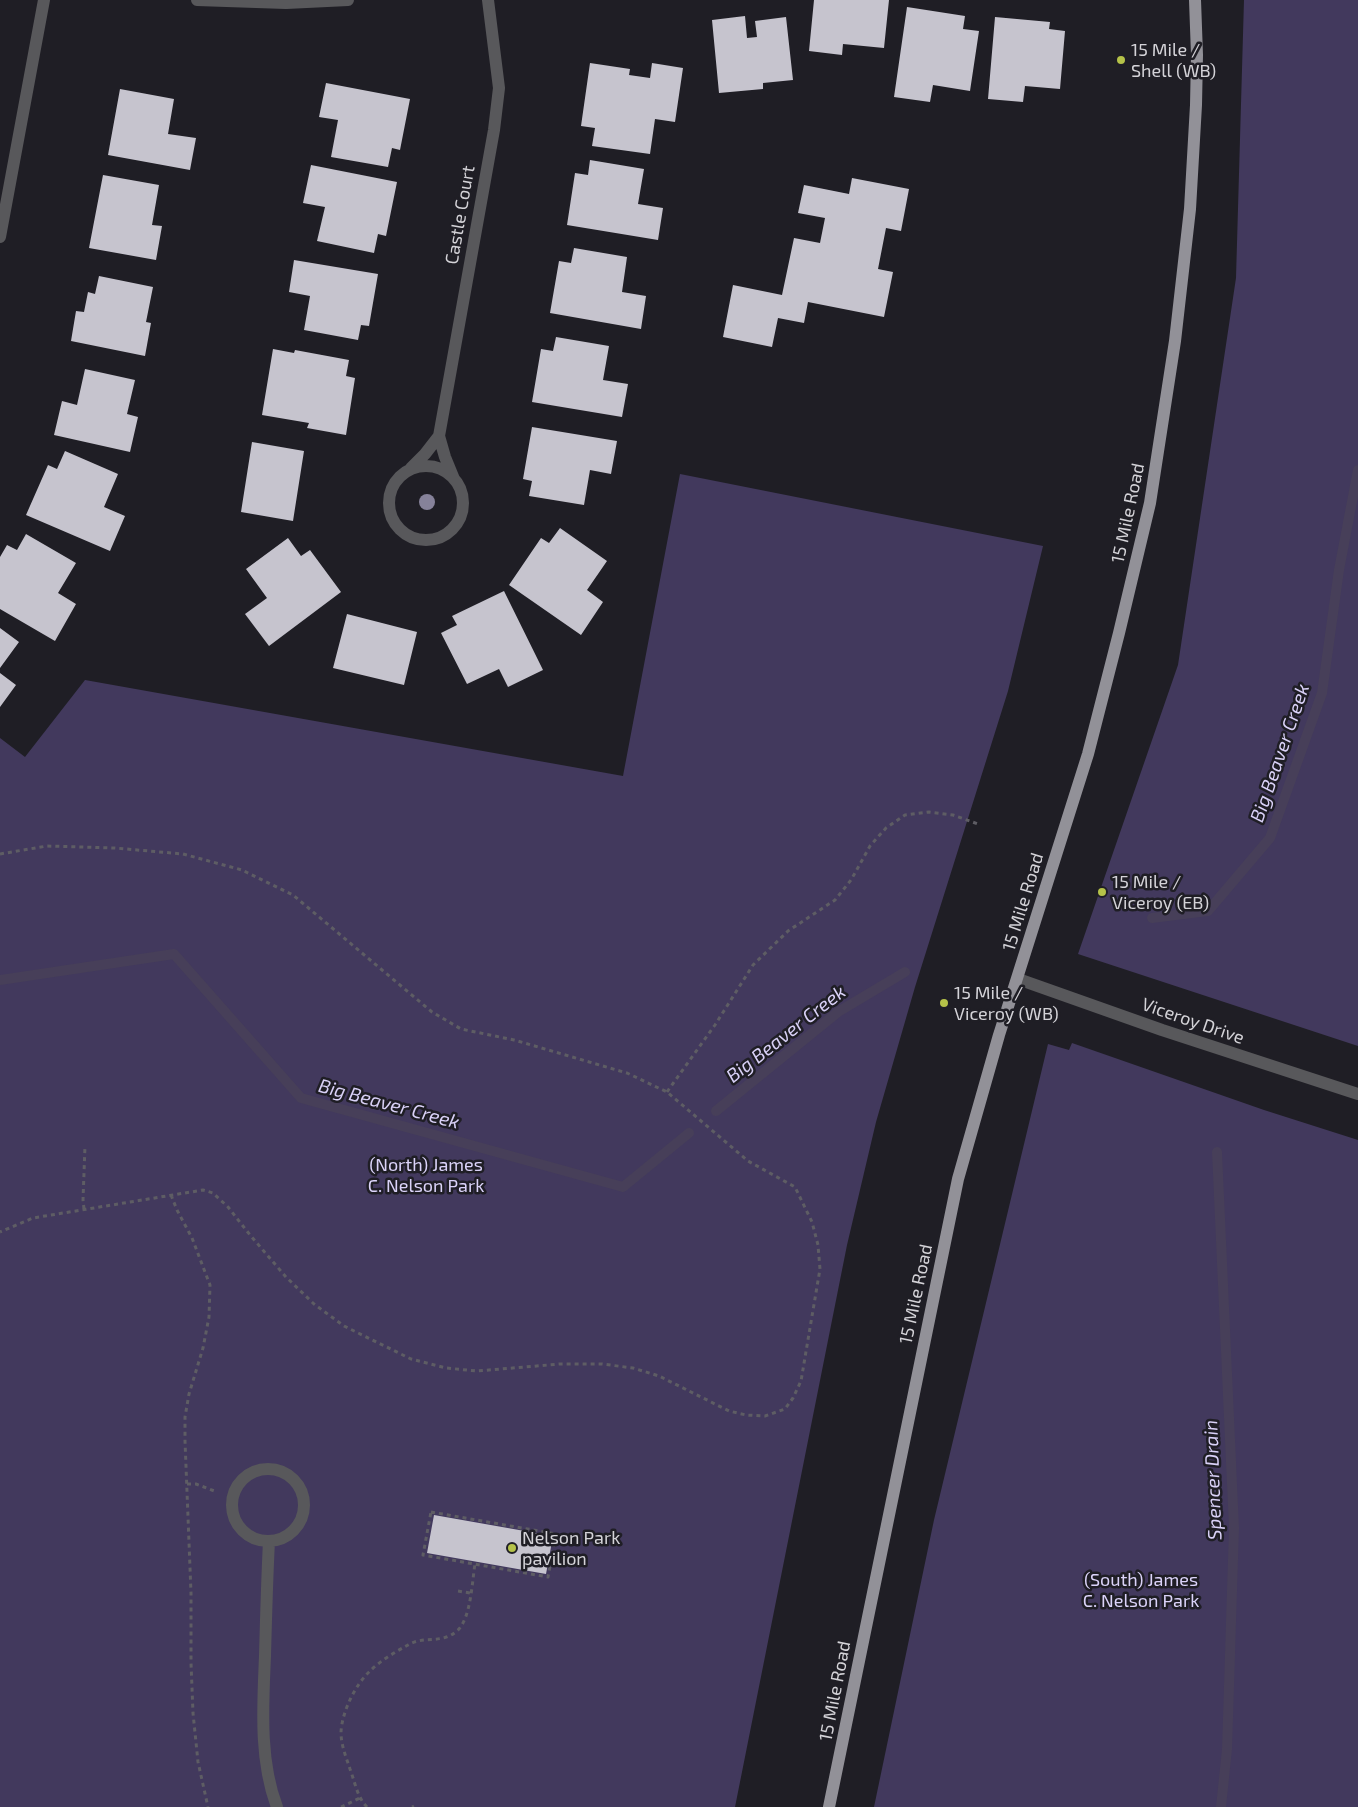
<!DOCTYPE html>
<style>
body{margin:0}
canvas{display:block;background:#1f1e25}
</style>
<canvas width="1358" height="1807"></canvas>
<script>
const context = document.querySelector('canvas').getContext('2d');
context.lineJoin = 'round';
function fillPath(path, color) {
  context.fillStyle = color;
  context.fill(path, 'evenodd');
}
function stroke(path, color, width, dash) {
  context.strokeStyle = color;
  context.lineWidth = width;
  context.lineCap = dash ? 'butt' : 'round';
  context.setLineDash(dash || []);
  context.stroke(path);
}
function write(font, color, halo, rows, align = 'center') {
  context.font = font + ' "Exo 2",sans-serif';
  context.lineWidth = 5;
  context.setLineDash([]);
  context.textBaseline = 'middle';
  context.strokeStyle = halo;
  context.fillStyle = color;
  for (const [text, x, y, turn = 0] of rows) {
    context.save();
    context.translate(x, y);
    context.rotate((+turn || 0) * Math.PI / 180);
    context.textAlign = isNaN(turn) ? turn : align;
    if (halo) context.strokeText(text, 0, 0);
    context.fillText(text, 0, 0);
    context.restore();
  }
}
const green = new Path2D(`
 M1244 0H1358V1046L1078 954 1178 665 1236 278Z
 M680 474 1043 546 1008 691 915 987 876 1122 847 1245 735 1807H0V738L25 757 85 680 623 776Z
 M1072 1043 1264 1110 1358 1140V1807H874L934 1520 1048 1044 1069 1050Z`);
const stream = new Path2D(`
 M1152 918 1208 911 1270 838 1322 693 1339 570 1358 470
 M0 980 174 954 301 1098 623 1187 689 1133
 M716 1111 838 1012 905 972
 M1217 1152 1234 1528 1227 1749 1221 1807`);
const building = new Path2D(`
 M814 0H889L884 48 843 44 842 55 809 51Z
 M907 7 965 16 963 29 979 31 970 91 933 85 930 102 894 97Z
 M745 16 747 38 757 37 755 21 786 17 793 80 763 83V89L719 93 712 20Z
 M995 17 1050 22 1049 29 1065 31 1060 89 1025 86 1023 102 988 99Z
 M590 63 630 69 629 75 650 78 652 63 683 68 675 122 655 119 650 154 592 146 595 128 581 126Z
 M326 83 410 99 400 150 392 148 388 167 331 157 338 120 319 117Z
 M120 89 174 99 168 134 196 138 190 170 108 155Z
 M590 160 644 169 638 204 663 208 658 240 567 225 575 173 588 175Z
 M311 165 397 182 386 236 378 234 374 253 317 241 325 207 303 203Z
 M103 175 159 185 152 225 162 226 156 260 89 248Z
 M852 178 909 189 901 231 886 228 878 269 893 272 884 317 808 302 804 323 778 318 772 347 723 337 733 285 782 295 794 238 820 243 825 218 798 213 804 185 849 194Z
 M574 248 627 257 622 292 646 296 641 329 550 313 559 261 571 263Z
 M294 260 378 274 369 326 361 325 358 340 304 330 310 296 289 292Z
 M99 276 153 287 146 322 151 323 145 356 71 341 76 311 84 312 88 292 95 294Z
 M556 337 609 346 603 380 628 384 622 417 532 402 541 349 553 351Z
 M273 349 294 353 295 350 349 360 346 376 355 378 346 435 307 428 309 423 262 415Z
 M85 369 135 380 127 414 138 417 130 452 54 435 62 401 77 405Z
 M532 427 617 441 611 474 590 470 584 505 529 496 532 481 523 479Z
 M252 442 304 451 293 521 241 512Z
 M65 451 118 474 104 507 125 516 110 551 26 515 48 465 57 469Z
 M560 528 607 561 587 590 603 602 581 635 509 585 541 538 549 543Z
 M26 534 76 563 58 593 76 604 55 641 0 609V557L7 545 17 550Z
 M288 538 301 556 310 550 341 592 269 646 245 614 267 598 246 569Z
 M504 591 543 670 508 687 499 669 467 684 441 633 457 625 452 616Z
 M347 614 417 632 404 685 333 668Z
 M0 628 19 642 0 668Z
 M0 673 16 685 0 707Z
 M434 1515 553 1536 546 1574 427 1553Z`);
const path = new Path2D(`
 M0 854 47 846 115 848 183 854 242 870 293 895 432 1012 461 1029 514 1040 627 1073 667 1092 748 1161 795 1187 812 1222 818 1245 820 1269 801 1381 793 1398 785 1409 765 1416 746 1415 729 1411 659 1376 633 1368 602 1364H560L477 1371 446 1368 411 1359 344 1326 314 1304 286 1277 250 1235 228 1207 213 1193 203 1190 33 1218 0 1232
 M667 1092 715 1025 753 965 788 931 835 900 851 880 870 846 886 828 905 815 929 812 953 815 978 824
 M171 1195 177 1210 192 1238 210 1285 209 1317 203 1348 189 1394 185 1417V1441L191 1593V1663L193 1713 198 1762 208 1807
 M84 1209 83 1200 85 1146
 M187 1484H196L217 1492
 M431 1512 556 1534 548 1577 423 1555Z
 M458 1591 470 1593
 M341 1807 360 1798
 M367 1807C357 1797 355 1782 350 1769 346 1757 341 1745 341 1732 342 1712 355 1685 370 1671 380 1661 395 1652 408 1645 424 1635 442 1645 458 1630 471 1617 472 1582 475 1564
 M412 1807 414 1806`);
const minor = new Path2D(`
 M197 0 286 3 348 0
 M0 237 44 0
 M389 503a37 37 0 1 1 74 0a37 37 0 1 1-74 0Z
 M411 468 425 454 439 436
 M454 479 445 457 439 436 494 130 499 88 488 0
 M1018 979 1162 1030 1358 1094
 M232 1505a36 36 0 1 1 72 0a36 36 0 1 1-72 0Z
 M269 1541C267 1580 266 1618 265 1656 263 1705 259 1760 277 1807`);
const major = new Path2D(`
 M829 1807 958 1179 999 1035 1088 754 1119 633 1150 503 1175 341 1190 209 1196 105 1197 55 1195 0`);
const trees = [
 [427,502]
];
const markers = [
 [1121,60,5,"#b5c249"],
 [1102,892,5,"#b5c249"],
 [944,1003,5,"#b5c249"],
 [512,1548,5,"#b5c249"]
];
const poiNames = [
 ["15 Mile /",1131,50],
 ["Shell (WB)",1131,71],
 ["15 Mile /",1112,882],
 ["Viceroy (EB)",1112,903],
 ["15 Mile /",954,993],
 ["Viceroy (WB)",954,1014],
 ["Nelson Park",522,1538],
 ["pavilion",522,1559]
];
const streetNames = [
 ["Castle Court",460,215,-80],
 ["15 Mile Road",1128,513,-78],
 ["15 Mile Road",1023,902,-73],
 ["Viceroy Drive",1193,1021,19],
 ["15 Mile Road",916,1294,-78],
 ["15 Mile Road",835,1691,-79]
];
const parkNames = [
 ["(North) James",426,1165],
 ["C. Nelson Park",426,1186],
 ["(South) James",1141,1580],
 ["C. Nelson Park",1141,1601]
];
const waterNames = [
 ["Big Beaver Creek",1280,753,-71],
 ["Big Beaver Creek",786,1034,-38],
 ["Big Beaver Creek",389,1104,15],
 ["Spencer Drain",1213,1480,-92]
];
fillPath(green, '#42395d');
stroke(stream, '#473f59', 10);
fillPath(building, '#c6c4ce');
stroke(path, '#5e5d64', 3, [4, 4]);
stroke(minor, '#58585b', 12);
stroke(major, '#929198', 12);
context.fillStyle = '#86829a';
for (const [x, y] of trees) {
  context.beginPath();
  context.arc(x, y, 8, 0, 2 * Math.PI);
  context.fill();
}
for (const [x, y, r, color] of markers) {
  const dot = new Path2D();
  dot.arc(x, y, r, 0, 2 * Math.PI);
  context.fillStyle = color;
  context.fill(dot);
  stroke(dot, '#1f1e25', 2);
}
write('18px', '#d4d3d8', '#1f1e25', poiNames, 'left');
write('18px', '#d4d3d8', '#1f1e25', streetNames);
write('18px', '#dbd3f9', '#1f1e25', parkNames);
write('italic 19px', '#d9d1f7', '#1f1e25', waterNames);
</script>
